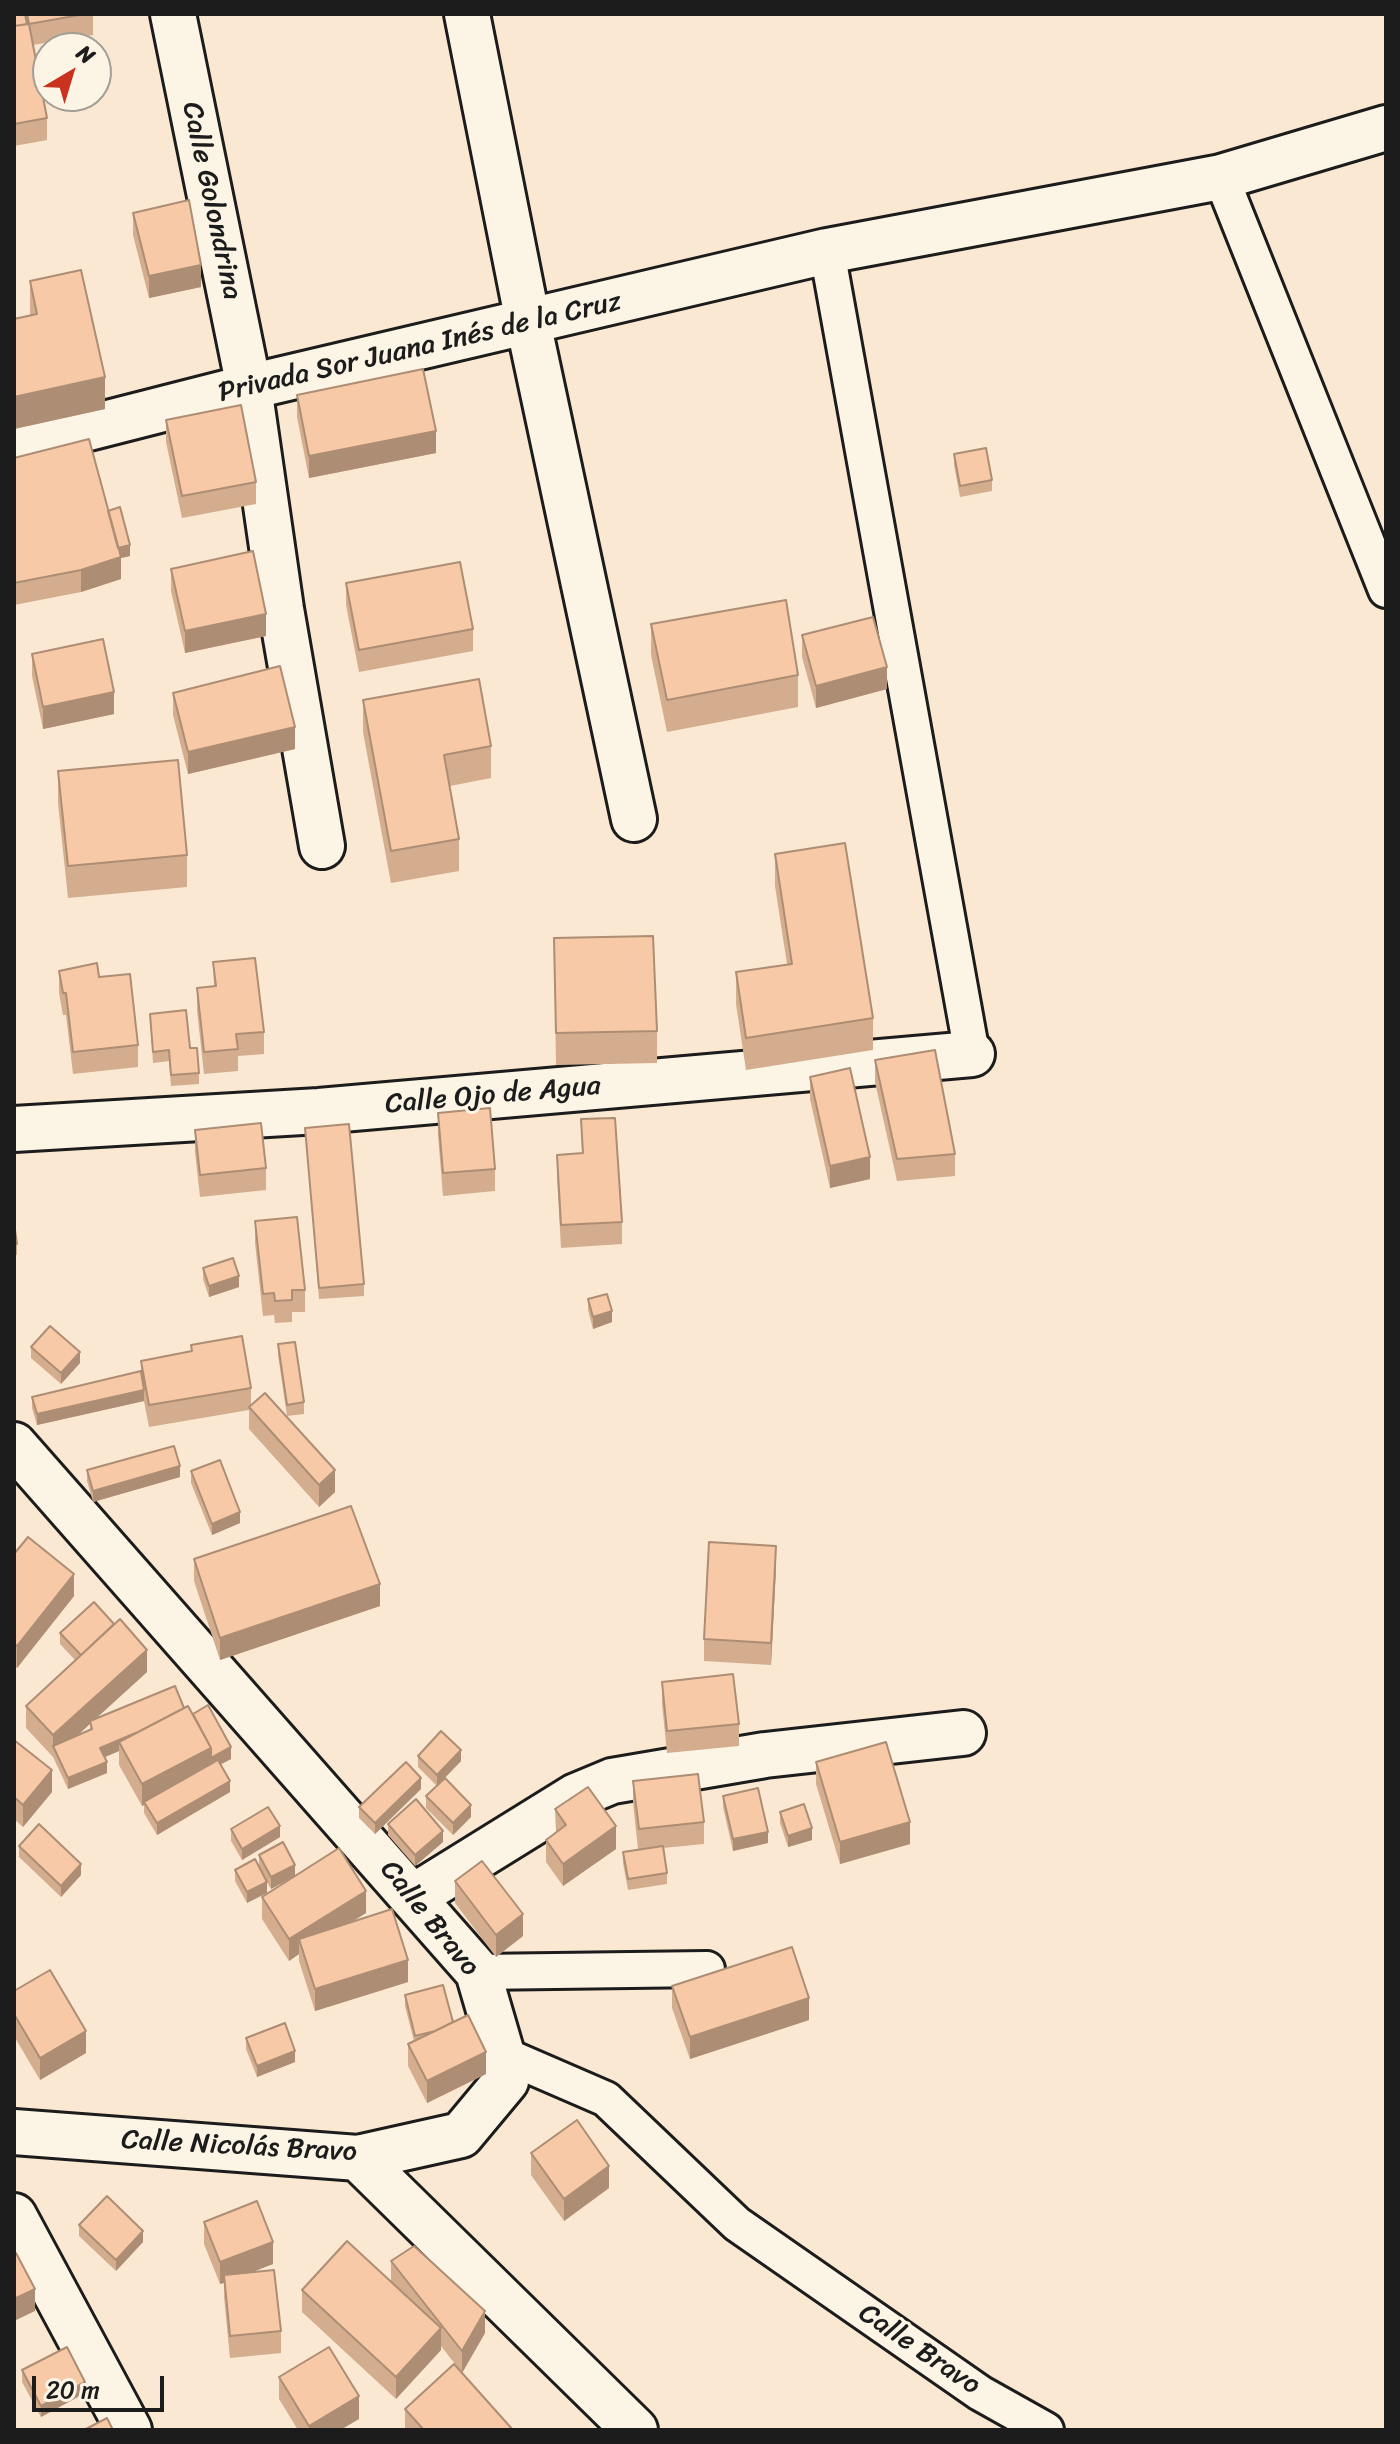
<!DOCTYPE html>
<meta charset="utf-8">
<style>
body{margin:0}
#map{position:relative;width:1400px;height:2444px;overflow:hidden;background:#fae8d2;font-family:Sriracha,sans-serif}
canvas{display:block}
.frame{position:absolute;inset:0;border:16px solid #1c1c1c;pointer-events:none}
.north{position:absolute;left:32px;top:32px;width:80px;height:80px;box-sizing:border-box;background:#fcf5e5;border:2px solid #a29e95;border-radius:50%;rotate:38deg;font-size:22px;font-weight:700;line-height:32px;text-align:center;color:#1c1c1c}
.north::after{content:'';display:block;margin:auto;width:28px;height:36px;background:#c8321e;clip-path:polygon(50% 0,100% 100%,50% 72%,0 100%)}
.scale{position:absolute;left:32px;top:2376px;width:132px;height:36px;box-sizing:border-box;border:4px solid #1c1c1c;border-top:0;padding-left:10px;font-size:24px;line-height:28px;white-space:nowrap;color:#1c1c1c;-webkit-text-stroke:6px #fcf5e5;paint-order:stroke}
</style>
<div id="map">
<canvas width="1400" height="2444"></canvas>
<div class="frame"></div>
<div class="north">N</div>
<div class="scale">20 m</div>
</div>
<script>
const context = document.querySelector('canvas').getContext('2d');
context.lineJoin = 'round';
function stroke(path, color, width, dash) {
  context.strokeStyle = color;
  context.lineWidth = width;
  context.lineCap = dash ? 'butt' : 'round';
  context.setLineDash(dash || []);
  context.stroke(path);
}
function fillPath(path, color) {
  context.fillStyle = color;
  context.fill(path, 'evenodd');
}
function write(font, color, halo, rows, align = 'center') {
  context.font = font + ' Sriracha,sans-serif';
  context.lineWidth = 6;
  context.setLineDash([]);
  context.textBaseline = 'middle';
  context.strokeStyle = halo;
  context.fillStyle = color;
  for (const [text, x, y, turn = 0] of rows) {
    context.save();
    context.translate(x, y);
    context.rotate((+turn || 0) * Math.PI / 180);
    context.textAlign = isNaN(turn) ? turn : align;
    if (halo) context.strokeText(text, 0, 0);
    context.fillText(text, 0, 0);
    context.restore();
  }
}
const pedestrian = new Path2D(`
 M1221 177 1386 590
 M827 251 972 1054
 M478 1972 707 1969
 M502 2054 606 2099 737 2224 980 2393 1046 2430`);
const minor = new Path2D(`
 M173 14 249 387 281 609 322 846
 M467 14 528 322 634 819
 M14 447 249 387 827 251 1221 177 1386 128
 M14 1129 319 1111 972 1054
 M14 1445 478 1972 502 2054 506 2081 461 2135 358 2158 14 2132
 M413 1897 576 1796 612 1781 765 1755 963 1733
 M358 2158 635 2430
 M14 2216 129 2430`);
const wall = new Path2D(`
 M14 14H93V35L33 45 47 118V140L14 146Z
 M133 213 201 287 149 298 133 235Z
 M30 281 105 409 14 429V319L30 315Z
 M297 395 436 453 309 478 297 417Z
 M166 420 256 482V504L182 518 166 442Z
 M954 454 992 480V491L960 497 954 465Z
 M14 458 108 511 130 556 121 558V579L81 592 14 605Z
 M171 569 266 636 185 653 171 591Z
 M346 583 473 629V651L359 672 346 605Z
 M651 624 798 675V707L667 732 651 655Z
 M802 635 887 689 816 708 802 657Z
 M32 654 114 714 43 729 32 676Z
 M173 693 295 749 188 774 173 715Z
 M363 700 491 746V778L450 786 459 839V871L391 883 363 732Z
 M58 771 187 855V887L68 898 58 803Z
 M775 854 873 1018V1050L746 1070 736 1004V972L787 964 775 886Z
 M554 938 657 1031V1063L556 1065Z
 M213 962 264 1032V1054L238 1056V1071L204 1074 197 1010V988L214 986Z
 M59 971 99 977 138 1045V1067L73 1074 66 1015H63L59 993Z
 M150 1014 199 1073V1084L171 1086 169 1061 153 1063Z
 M875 1060 955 1154V1176L897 1181 875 1082Z
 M810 1077 870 1179 830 1188 810 1099Z
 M438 1113 495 1169V1191L443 1196 438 1135Z
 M581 1119 622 1222V1244L561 1248 557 1177V1155L582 1153Z
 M305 1128 364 1284V1296L319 1299Z
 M195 1130 266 1168V1190L200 1197 195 1152Z
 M255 1221 305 1290V1312H292V1322L275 1323 274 1315 263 1316 255 1243Z
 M14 1223 17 1244V1255H14Z
 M203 1268 239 1287 209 1297 203 1279Z
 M588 1299 612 1322 593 1329 588 1310Z
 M278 1344 304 1402V1414L287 1416 278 1355Z
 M191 1345 251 1388V1406L335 1492 319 1507 249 1429V1410L149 1427 144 1401 37 1425 32 1408V1397L141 1371V1361L191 1352Z
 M31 1347 80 1363 61 1384 31 1358Z
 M87 1470 180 1477 93 1502 87 1481Z
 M191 1471 240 1523 212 1535 191 1483Z
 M14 1554 74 1596 17 1668 14 1666Z
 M194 1559 380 1606 220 1660 194 1581Z
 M776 1568 771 1665 704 1661V1639Z
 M60 1633 147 1672 94 1720 184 1708 193 1714 231 1759 220 1764 230 1792 157 1835 144 1813V1805L142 1806 119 1765V1751L105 1757 107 1773 68 1789 53 1757 26 1728V1706L75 1660 60 1644ZM90 1723V1730L77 1736Z
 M662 1682 739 1724V1746L667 1753 662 1704Z
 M14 1740 52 1792 23 1827 14 1819Z
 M418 1756 461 1761 437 1786 471 1817 453 1835 426 1808V1796L437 1786 418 1767Z
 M816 1762 910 1844 840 1864 816 1784Z
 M633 1781 704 1822V1844L663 1848 667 1873V1884L628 1890 623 1863V1852L638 1849 633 1803Z
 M421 1789 375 1834 359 1818V1807Z
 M723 1796 768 1843 733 1851 723 1807Z
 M555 1809 616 1849 563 1886 546 1862V1840L556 1833Z
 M780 1812 812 1840 788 1847 780 1823Z
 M388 1824 443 1842 415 1866 388 1835Z
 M231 1829 280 1837 242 1860 231 1841Z
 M19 1846 81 1875 61 1897 19 1857Z
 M259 1855 295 1876 366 1913 350 1923 408 1982 315 2011 299 1961V1954L289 1961 262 1919V1897L292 1877 271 1889 262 1873 247 1903 235 1881V1870L259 1866Z
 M455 1881 523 1936 496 1957 455 1903Z
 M672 1986 809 2020 690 2059 672 2008Z
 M14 1991 86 2053 40 2080 14 2036Z
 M405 1995 453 2022 486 2074 427 2103 408 2066V2044L414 2041 405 2006Z
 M246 2038 295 2062 257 2077 246 2049Z
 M531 2153 609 2188 564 2221 531 2175Z
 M204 2222 273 2264 251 2272 281 2331V2353L230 2358 224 2297V2283L220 2284 204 2244Z
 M79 2225 143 2242 116 2271 79 2236Z
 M391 2261 485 2333 462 2373 441 2346V2350L396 2399 302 2312V2290L391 2282Z
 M22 2370 85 2393 41 2417 22 2382Z
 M279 2377 359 2419 340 2430H298L279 2399Z
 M405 2409 513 2430H405Z`);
const shadedWall = new Path2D(`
 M201 265V287L149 298V276Z
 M105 377V409L14 429V397Z
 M436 431V453L309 478V456Z
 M130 545V556L121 558V579L81 592V570L117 548Z
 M266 614V636L185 653V631Z
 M887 667V689L816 708V686Z
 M114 692V714L43 729V707Z
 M295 727V749L188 774V752Z
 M870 1157V1179L830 1188V1166Z
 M239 1276V1287L209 1297V1286Z
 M612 1311V1322L593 1329V1317Z
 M80 1352V1363L61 1384V1373Z
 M144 1390V1401L37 1425V1414Z
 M180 1466V1477L93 1502V1491Z
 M335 1470V1492L319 1507V1485Z
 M240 1512V1523L212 1535V1524Z
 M776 1546V1568L771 1665V1643Z
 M74 1574V1596L17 1668V1646Z
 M380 1584V1606L220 1660V1638Z
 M147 1650V1672L57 1754 53 1746V1735Z
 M187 1713 119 1742V1751L100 1759V1748Z
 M231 1747V1759L145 1805 144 1802V1805L142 1806V1784L211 1748Z
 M461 1750V1761L437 1786V1775Z
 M107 1762V1773L68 1789V1778Z
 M52 1770V1792L23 1827V1805Z
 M421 1778V1789L375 1834V1823Z
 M230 1781V1792L157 1835V1823Z
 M471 1805V1817L453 1835V1823Z
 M910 1822V1844L840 1864V1842Z
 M280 1826V1837L242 1860V1849Z
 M616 1826V1849L563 1886V1864Z
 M812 1828V1840L788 1847V1836Z
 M443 1831V1842L415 1866V1855Z
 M768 1832V1843L733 1851V1839Z
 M81 1864V1875L61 1897V1886Z
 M295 1865V1876L271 1889V1877Z
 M267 1882V1893L247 1903V1892Z
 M366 1891V1913L303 1952 299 1939V1954L289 1961V1939Z
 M523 1914V1936L496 1957V1935Z
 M408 1960V1982L315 2011V1989Z
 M809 1998V2020L690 2059V2037Z
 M86 2031V2053L40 2080V2058Z
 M295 2051V2062L257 2077V2066Z
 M486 2052V2074L427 2103V2081Z
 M609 2166V2188L564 2221V2199Z
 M143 2231V2242L116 2271V2260Z
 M273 2242V2264L225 2283 224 2275V2283L220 2284V2262Z
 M35 2289V2311L14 2321V2299Z
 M485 2311V2333L462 2373V2351Z
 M441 2328V2350L396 2399V2377Z
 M85 2382V2393L41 2417V2406Z
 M359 2396V2419L340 2430H309V2426Z`);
const building = new Path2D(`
 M14 14H25L27 24 14 26Z
 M27 14H85L29 24 47 118 14 124V26L29 24Z
 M189 200 201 265 149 276 133 213Z
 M81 270 105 377 14 397V319L37 314 30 281Z
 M423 369 436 431 309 456 297 395Z
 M241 405 256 482 182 496 166 420Z
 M89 439 121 557 81 570 14 583V458Z
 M986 448 992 480 960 486 954 454Z
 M120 507 130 545 118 548 108 511Z
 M253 551 266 614 185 631 171 569Z
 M460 562 473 629 359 650 346 583Z
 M786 600 798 675 667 700 651 624Z
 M873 617 887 667 816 686 802 635Z
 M103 639 114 692 43 707 32 654Z
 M280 666 295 727 188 752 173 693Z
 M479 679 491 746 444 755 459 839 391 851 363 700Z
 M178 760 187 855 68 866 58 771Z
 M845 843 873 1018 746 1038 736 972 792 964 775 854Z
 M653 936 657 1031 556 1033 554 938Z
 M255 958 264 1032 236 1034 238 1049 204 1052 197 988 216 986 213 962Z
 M97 963 99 977 130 974 138 1045 73 1052 66 993H63L59 971Z
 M186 1010 190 1048H197L199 1073 171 1075 169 1050 153 1052 150 1014Z
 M935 1050 955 1154 897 1159 875 1060Z
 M850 1068 870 1157 830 1166 810 1077Z
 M490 1108 495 1169 443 1173 438 1113Z
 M615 1118 622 1222 561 1225 557 1155 583 1153 581 1119Z
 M261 1123 266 1168 200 1175 195 1130Z
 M349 1124 364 1284 319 1288 305 1128Z
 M297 1217 305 1290H292V1300L275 1301 274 1293 263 1294 255 1221Z
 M14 1223 17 1244H14Z
 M233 1258 239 1276 209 1286 203 1268Z
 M607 1294 612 1311 593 1317 588 1299Z
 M50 1326 80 1352 61 1373 31 1347Z
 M242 1336 251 1388 149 1405 141 1361 192 1351 191 1345Z
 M295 1342 304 1402 287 1405 278 1344Z
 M141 1371 144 1390 37 1414 32 1397Z
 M265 1393 335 1470 319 1485 249 1407Z
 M174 1446 180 1466 93 1491 87 1470Z
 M220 1460 240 1512 212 1524 191 1471Z
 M351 1506 380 1584 220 1638 194 1559Z
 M28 1537 74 1574 17 1646 14 1644V1554Z
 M709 1542 776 1546 771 1643 704 1639Z
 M94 1602 114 1624 81 1655 60 1633Z
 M120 1619 147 1650 53 1735 26 1706Z
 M733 1674 739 1724 667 1731 662 1682Z
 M175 1686 184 1708 138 1732 100 1748 107 1762 68 1778 53 1746 92 1729 90 1721Z
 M208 1705 231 1747 211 1758V1748L193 1714Z
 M188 1706 211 1748 142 1784 119 1742Z
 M441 1731 461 1750 437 1775 418 1756Z
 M14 1740 52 1770 23 1805 14 1797Z
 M886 1742 910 1822 840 1842 816 1762Z
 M218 1760 230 1781 157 1823 144 1802Z
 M406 1762 421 1778 375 1823 359 1807Z
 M698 1774 704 1822 639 1829 633 1781Z
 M445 1778 471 1805 453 1823 426 1796Z
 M588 1787 616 1826 563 1864 546 1840 566 1825 555 1809Z
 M758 1788 768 1832 733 1839 723 1796Z
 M416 1799 443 1831 415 1855 388 1824Z
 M804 1804 812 1828 788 1836 780 1812Z
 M268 1807 280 1826 242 1849 231 1829Z
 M39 1824 81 1864 61 1886 19 1846Z
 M283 1842 295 1865 271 1877 259 1855Z
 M663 1846 667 1873 628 1879 623 1852Z
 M339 1848 366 1891 289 1939 262 1897Z
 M255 1859 267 1882 247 1892 235 1870Z
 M482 1861 523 1914 496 1935 455 1881Z
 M392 1909 408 1960 315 1989 299 1939Z
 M792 1947 809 1998 690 2037 672 1986Z
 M50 1970 86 2031 40 2058 14 2014V1991Z
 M443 1985 453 2022 435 2031 415 2036 405 1995Z
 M468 2015 486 2052 427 2081 408 2044Z
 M285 2023 295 2051 257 2066 246 2038Z
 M577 2120 609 2166 564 2199 531 2153Z
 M107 2196 143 2231 116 2260 79 2225Z
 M257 2201 273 2242 220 2262 204 2222Z
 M347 2241 441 2328 396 2377 302 2290Z
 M414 2246 485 2311 462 2351 391 2261Z
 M16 2253 35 2289 14 2299V2254Z
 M274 2270 281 2331 230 2336 224 2275Z
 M67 2347 85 2382 41 2406 22 2370Z
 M329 2347 359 2396 309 2426 279 2377Z
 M454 2364 513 2430H424L405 2409Z
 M107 2418 113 2430H84Z`);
const streetNames = [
 ["Calle Golondrina",211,201,78],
 ["Privada Sor Juana Inés de la Cruz",420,348,-13],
 ["Calle Ojo de Agua",493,1096,-5],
 ["Calle Bravo",429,1919,51],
 ["Calle Nicolás Bravo",239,2147,3],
 ["Calle Bravo",919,2350,34]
];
stroke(pedestrian, '#1c1c1c', 40);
stroke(minor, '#1c1c1c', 50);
stroke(pedestrian, '#fcf5e5', 34);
stroke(minor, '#fcf5e5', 44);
fillPath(wall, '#d4ad8f');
fillPath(shadedWall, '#ad8d74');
fillPath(building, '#f7c9a6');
stroke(building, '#ad8d74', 2);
write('28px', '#1c1c1c', '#fcf5e5', streetNames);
</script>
